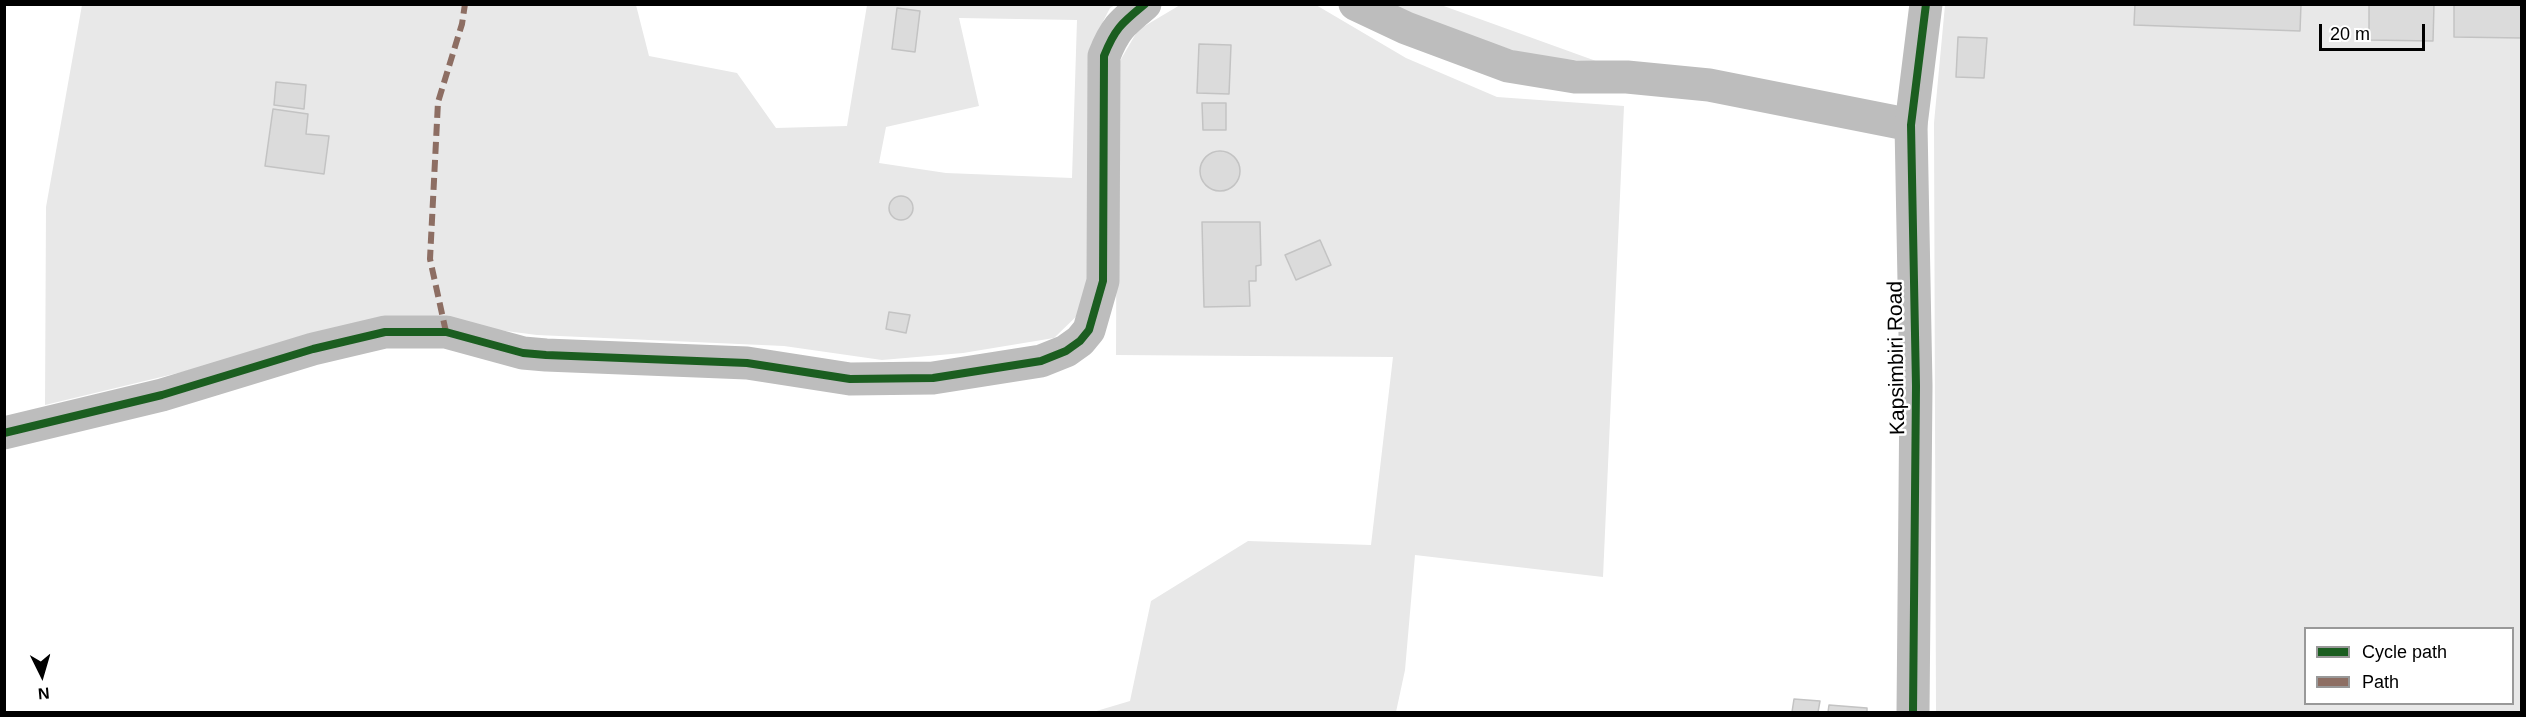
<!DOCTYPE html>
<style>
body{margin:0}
#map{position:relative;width:2526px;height:717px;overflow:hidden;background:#fff;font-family:Helvetica,sans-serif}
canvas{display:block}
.frame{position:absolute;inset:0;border:6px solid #000;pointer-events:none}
.legend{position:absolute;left:2304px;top:627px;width:210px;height:78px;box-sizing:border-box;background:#fff;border:2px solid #999;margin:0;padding:8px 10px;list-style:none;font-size:18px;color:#000}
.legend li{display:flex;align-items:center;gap:12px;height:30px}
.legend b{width:30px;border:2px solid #999}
.north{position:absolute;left:12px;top:645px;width:60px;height:60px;-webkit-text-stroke:4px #fff;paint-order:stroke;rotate:175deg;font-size:16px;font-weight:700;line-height:24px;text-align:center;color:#000}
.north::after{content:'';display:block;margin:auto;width:21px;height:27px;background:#000;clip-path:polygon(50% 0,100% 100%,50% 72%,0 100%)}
.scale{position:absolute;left:2319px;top:24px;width:106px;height:27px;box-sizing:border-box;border:3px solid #000;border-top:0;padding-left:8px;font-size:18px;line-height:21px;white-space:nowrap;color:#000;-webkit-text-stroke:4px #fff;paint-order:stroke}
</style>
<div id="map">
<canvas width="2526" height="717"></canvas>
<div class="frame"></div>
<ul class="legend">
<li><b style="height:8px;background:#1b5e20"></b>Cycle path</li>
<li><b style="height:8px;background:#8d6e63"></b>Path</li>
</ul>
<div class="north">N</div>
<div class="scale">20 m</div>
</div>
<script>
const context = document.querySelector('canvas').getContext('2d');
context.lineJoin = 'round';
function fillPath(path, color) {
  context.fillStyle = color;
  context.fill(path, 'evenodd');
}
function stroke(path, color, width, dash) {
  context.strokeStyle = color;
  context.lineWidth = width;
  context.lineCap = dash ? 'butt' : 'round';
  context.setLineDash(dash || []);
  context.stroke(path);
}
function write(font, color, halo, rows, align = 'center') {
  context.font = font + ' Helvetica,sans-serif';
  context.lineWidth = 5;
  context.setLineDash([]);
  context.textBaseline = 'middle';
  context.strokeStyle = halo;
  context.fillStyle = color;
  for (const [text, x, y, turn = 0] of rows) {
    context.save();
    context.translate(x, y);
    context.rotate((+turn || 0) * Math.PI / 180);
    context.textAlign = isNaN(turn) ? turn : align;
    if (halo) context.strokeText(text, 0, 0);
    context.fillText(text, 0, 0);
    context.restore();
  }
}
const green = new Path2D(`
 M82 5H636L649 56 737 73 776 128 847 126 867 5H1115L1110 8 1091 45V258L1084 309 1054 338 963 353 882 360 784 346 537 335 396 317 207 366 45 405 46 207ZM959 18 1077 20 1072 178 946 173 879 163 886 127 979 106Z
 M1180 5H1316L1406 58 1497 97 1624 106 1603 577 1415 555 1405 670 1396 712H1093L1130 701 1151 601 1248 541 1371 545 1393 357 1116 355 1117 66 1138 30Z
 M1384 5H1441L1596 61 1538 58 1413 19Z
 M1945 5H2521V712H1936L1934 123ZM2306 628H2512V704H2306Z`);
const building = new Path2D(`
 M2135 4H2301L2300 31 2134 25Z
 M2369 4H2434L2433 41 2369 40Z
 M2454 4H2522V38L2454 37Z
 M897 8 920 11 915 52 892 49Z
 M1958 37 1987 38 1984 78 1956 77Z
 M1199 44 1231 45 1229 94 1197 93Z
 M276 82 306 85 304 109 274 105Z
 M1202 103H1226V130H1203Z
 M273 109 308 114 306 134 329 136 324 174 265 166Z
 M1200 171a20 20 0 1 1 40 0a20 20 0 1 1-40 0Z
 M889 208a12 12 0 1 1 24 0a12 12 0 1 1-24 0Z
 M1202 222H1260L1261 265 1256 266V281H1249L1250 306 1204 307Z
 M1320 240 1331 265 1296 280 1285 255Z
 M889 312 910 315 906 333 886 329Z
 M1794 699 1820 701 1818 712H1792Z
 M1829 705 1867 708V712H1828Z`);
const minor = new Path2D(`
 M1355 4 1406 28 1508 66 1575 77H1627L1709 85 1911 125
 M4 433 162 395 313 349 385 332H446L523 353 546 355 747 363 850 379 933 378 1041 361 1066 351 1080 341 1089 330 1103 281 1104 56C1115 28 1122 23 1145 4`);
const tertiary = new Path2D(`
 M1913 712 1916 386 1911 125 1926 4`);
const quiet = new Path2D(`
 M446 332 430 259 438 102 462 24 465 4`);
const cycleway = new Path2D(`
 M4 433 162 395 313 349 385 332H446L523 353 546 355 747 363 850 379 933 378 1041 361 1066 351 1080 341 1089 330 1103 281 1104 56C1115 28 1122 23 1145 4
 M1913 712 1916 386 1911 125 1926 4`);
const streetNames = [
 ["Kapsimbiri Road",1897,358,-91]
];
fillPath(green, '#e8e8e8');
fillPath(building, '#dbdbdb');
stroke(building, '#c3c3c3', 1.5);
stroke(minor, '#bdbdbd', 33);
stroke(tertiary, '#bdbdbd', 33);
stroke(quiet, '#8d6e63', 6, [12, 6]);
stroke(cycleway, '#1b5e20', 8);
write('21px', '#000', '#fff', streetNames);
</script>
